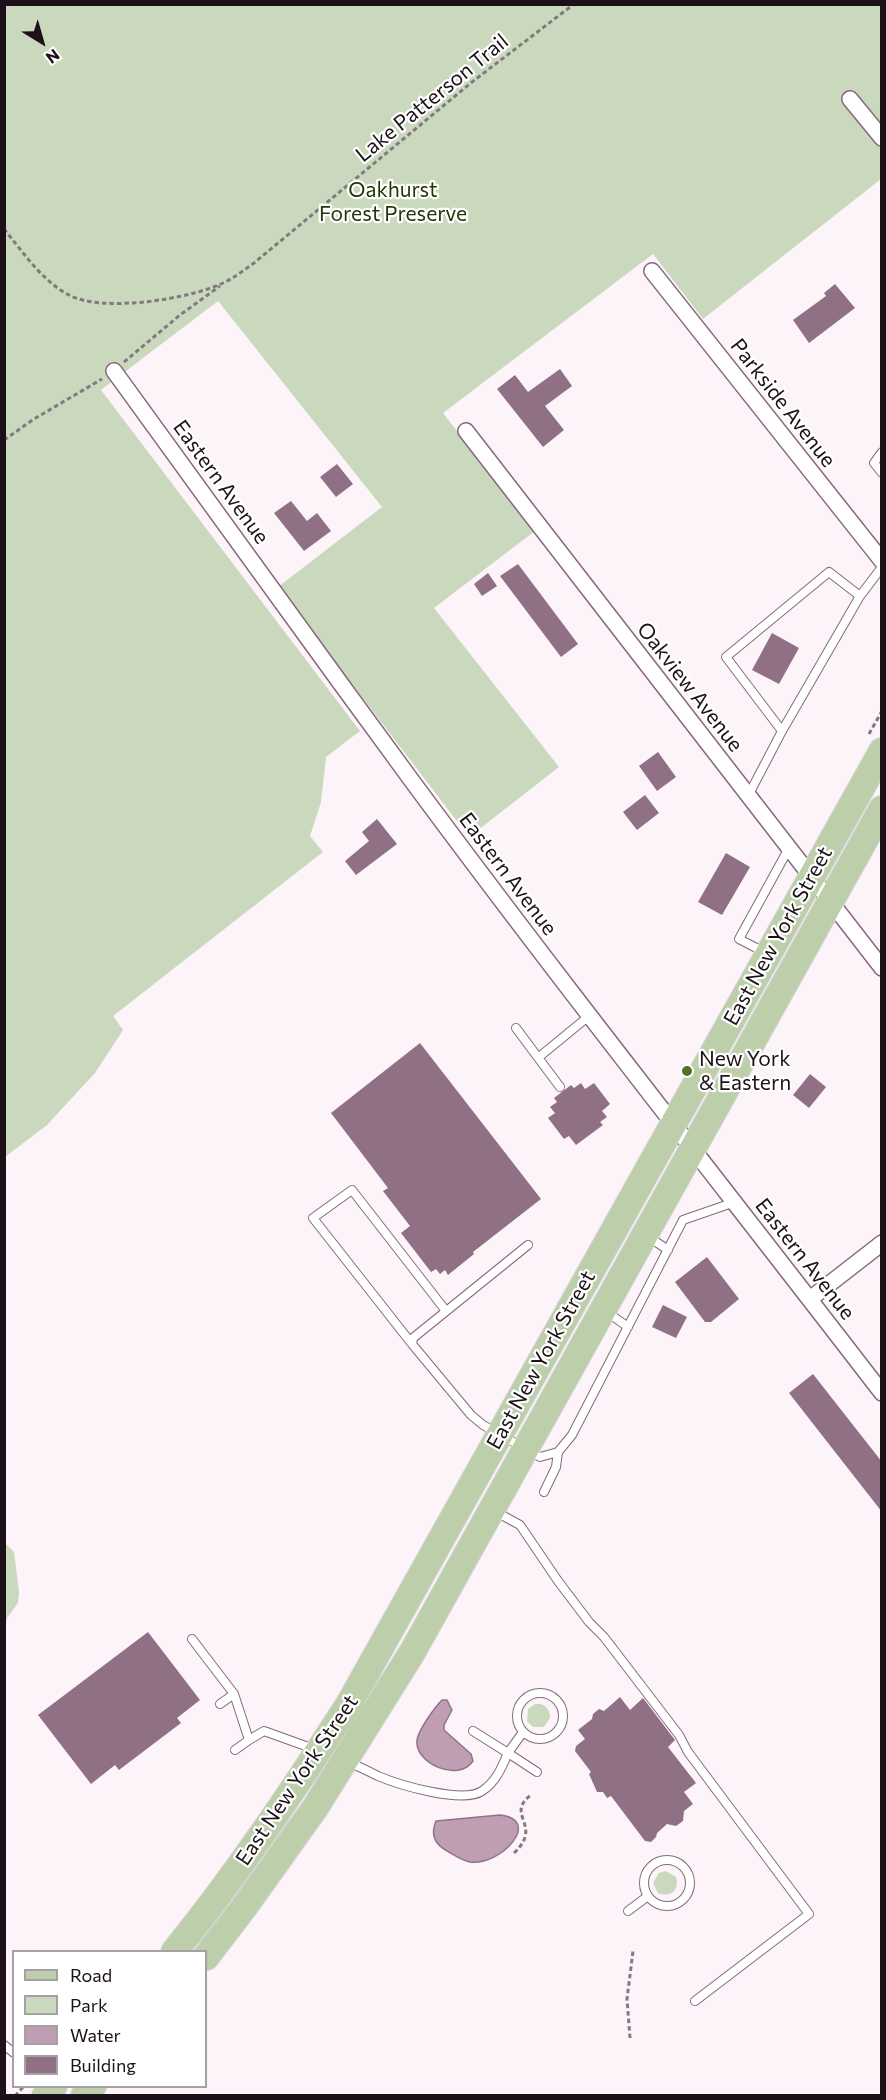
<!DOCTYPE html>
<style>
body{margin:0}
#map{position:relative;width:886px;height:2100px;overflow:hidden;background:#fcf4f9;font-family:Commissioner,sans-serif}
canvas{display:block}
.frame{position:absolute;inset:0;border:6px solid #1d1119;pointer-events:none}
.legend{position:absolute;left:12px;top:1950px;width:195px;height:138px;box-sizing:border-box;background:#fff;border:2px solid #a5a0a3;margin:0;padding:8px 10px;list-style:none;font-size:18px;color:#1d1119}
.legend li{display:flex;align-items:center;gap:12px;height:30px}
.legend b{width:30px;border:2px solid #a5a0a3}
.north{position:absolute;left:12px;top:12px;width:60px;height:60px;-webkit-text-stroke:4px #fff;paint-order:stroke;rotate:143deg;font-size:16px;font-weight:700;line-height:24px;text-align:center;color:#1d1119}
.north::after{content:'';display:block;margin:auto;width:21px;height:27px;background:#1d1119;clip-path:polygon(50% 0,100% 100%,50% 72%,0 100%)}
</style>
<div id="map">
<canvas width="886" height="2100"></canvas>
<div class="frame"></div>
<ul class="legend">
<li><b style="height:8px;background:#bdcfaa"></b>Road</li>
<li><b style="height:16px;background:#cad9bd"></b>Park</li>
<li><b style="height:16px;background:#bf9eb4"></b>Water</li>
<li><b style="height:16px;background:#907085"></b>Building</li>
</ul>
<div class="north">N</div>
</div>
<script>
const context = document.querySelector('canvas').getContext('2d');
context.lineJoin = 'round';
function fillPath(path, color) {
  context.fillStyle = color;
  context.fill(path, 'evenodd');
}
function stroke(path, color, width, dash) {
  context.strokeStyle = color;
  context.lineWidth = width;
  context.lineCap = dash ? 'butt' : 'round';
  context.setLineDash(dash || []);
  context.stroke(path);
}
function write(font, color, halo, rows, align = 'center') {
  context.font = font + ' Commissioner,sans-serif';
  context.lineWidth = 4.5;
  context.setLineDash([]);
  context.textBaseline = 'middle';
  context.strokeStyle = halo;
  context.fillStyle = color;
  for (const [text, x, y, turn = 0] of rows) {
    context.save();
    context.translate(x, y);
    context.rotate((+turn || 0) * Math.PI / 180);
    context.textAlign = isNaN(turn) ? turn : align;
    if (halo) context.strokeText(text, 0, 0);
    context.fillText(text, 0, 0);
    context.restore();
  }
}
const green = new Path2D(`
 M5 5H881V179L703 319 653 254 443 413 535 531 434 608 559 767 469 837 278 587 382 507 218 301 101 390 360 731 326 757 321 802 310 836 323 852 113 1016 123 1030 95 1073 47 1125 5 1157Z
 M4 1542 14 1552 19 1592 18 1603 7 1618 5 1629Z
 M535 1704C544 1703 550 1708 550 1718L544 1727H533L527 1721 528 1709Z
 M666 1871 676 1877C680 1890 671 1898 658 1893L653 1883 659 1873Z`);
const water = new Path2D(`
 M442 1700H447L452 1710 444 1725V1730L471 1754 473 1761C458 1783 414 1763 417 1740 419 1729 435 1707 442 1700Z
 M500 1815C543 1820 501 1866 470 1862 461 1860 452 1854 444 1849 433 1842 431 1833 436 1821Z`);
const building = new Path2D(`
 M835 284 855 308 809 343 793 320 826 296 824 293Z
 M560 369 572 386 545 406 564 430 543 447 497 389 515 375 528 392Z
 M337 464 353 484 336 497 320 477Z
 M291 501 307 521 317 513 331 531 304 551 274 513Z
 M518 564 578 644 561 657 500 576Z
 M488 573 497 586 482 596 474 584Z
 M772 633 799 648 779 684 752 670Z
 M658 752 676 777 657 791 639 766Z
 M645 795 659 813 637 830 623 812Z
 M377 819 397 844 356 875 345 861 369 841 362 832Z
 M726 853 750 867 722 915 698 902Z
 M420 1043 541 1199 473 1252 474 1254 448 1275 445 1270 440 1274 436 1269 431 1272 401 1233 410 1226 383 1191 388 1188 331 1113Z
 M810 1074 826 1087 809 1108 793 1095Z
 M581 1083 585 1089 594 1083 610 1104 602 1111 607 1117 600 1122 603 1125 576 1145 569 1136 564 1139 548 1118 555 1113 550 1107 557 1102 554 1098 571 1085 574 1088Z
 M707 1257 739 1299 711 1322H705L675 1282Z
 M663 1305 687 1317 676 1338 652 1327Z
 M813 1374 882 1462V1512L789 1393Z
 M148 1632 200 1700 177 1718 181 1723 119 1770 115 1765 91 1784 38 1715Z
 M620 1697 630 1710 643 1698 675 1740 668 1747 696 1783 684 1792 693 1804 684 1811 683 1821 676 1826 667 1824 657 1833 656 1837 651 1842 645 1841 611 1796 607 1798 603 1792H597L589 1774 591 1772 575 1751 576 1746 585 1739 578 1730 592 1719 593 1714 599 1709 604 1711Z`);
const path = new Path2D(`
 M4 229C23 252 42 281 69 295 102 313 190 299 223 283 234 278 244 270 254 263L472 82 574 4
 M124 362 180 315 220 286
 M4 440 34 419 102 379
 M869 734 882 711
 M514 1853C544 1825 504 1815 531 1795
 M630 2038 627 1999 633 1951
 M15 2096 24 2086`);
const lane = new Path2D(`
 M882 452 874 463 882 473
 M782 731 726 657 829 572 860 596
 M748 796 782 731 860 596 882 567
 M766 953 739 939 789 848
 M516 1028 560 1087
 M539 1057 589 1016
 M649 1237 668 1250
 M528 1245 413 1338 412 1344 471 1415 483 1425 540 1457 558 1452 572 1435 683 1220 735 1202
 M607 1312 628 1327
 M412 1344 313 1218 352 1190 446 1311
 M544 1492 556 1467 558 1452
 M496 1512 520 1525 558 1581 589 1622 604 1637 679 1735 688 1752 809 1914 695 2001
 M192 1639 234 1694 249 1740 264 1731 314 1749
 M517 1716a23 23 0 1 1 46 0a23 23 0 1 1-46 0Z
 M220 1704 234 1694
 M523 1732 508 1753 537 1772
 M235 1750 249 1740
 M348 1762C358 1766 368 1771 378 1776 399 1785 463 1804 482 1791 496 1782 502 1767 508 1753L473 1731
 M644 1883a23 23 0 1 1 46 0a23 23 0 1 1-46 0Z
 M628 1911 648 1896
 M4 2045 14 2053`);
const street = new Path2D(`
 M850 99 882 138
 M652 271 882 561
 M114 371C214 508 312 645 412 781 565 988 725 1189 882 1393
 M466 431 882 968
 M810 1299 882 1243`);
const primary = new Path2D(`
 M174 1952C238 1873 294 1789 349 1704L882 751
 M206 1957 245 1906 315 1808 413 1651 882 809
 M45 2096 54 2086
 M84 2096 93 2086`);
const markers = [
 [687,1071,6,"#517128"]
];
const streetNames = [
 ["Lake Patterson Trail",432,98,-39],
 ["Parkside Avenue",783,403,52],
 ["Eastern Avenue",221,482,54],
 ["Oakview Avenue",690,687,52],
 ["Eastern Avenue",508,874,53],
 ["East New York Street",778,936,-61],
 ["Eastern Avenue",805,1259,52],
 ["East New York Street",541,1360,-61],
 ["East New York Street",297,1780,-56]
];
const parkNames = [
 ["Oakhurst",393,190],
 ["Forest Preserve",393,214]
];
const poiNames = [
 ["New York",699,1059],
 ["& Eastern",699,1083]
];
fillPath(green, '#cad9bd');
fillPath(water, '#bf9eb4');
stroke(water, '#8e7486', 1.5);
fillPath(building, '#907085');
stroke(lane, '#87687d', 10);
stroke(street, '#87687d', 18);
stroke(primary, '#d6d4d6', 28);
stroke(path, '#837980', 3, [4.5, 3]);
stroke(lane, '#fff', 8);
stroke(street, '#fff', 15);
stroke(primary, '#bdcfaa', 26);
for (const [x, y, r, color] of markers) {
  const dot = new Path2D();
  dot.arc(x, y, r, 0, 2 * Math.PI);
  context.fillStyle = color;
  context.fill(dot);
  stroke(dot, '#fff', 2);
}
write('21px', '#1d1119', '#fff', streetNames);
write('21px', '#233804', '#fff', parkNames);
write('21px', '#1d1119', '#fff', poiNames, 'left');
</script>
